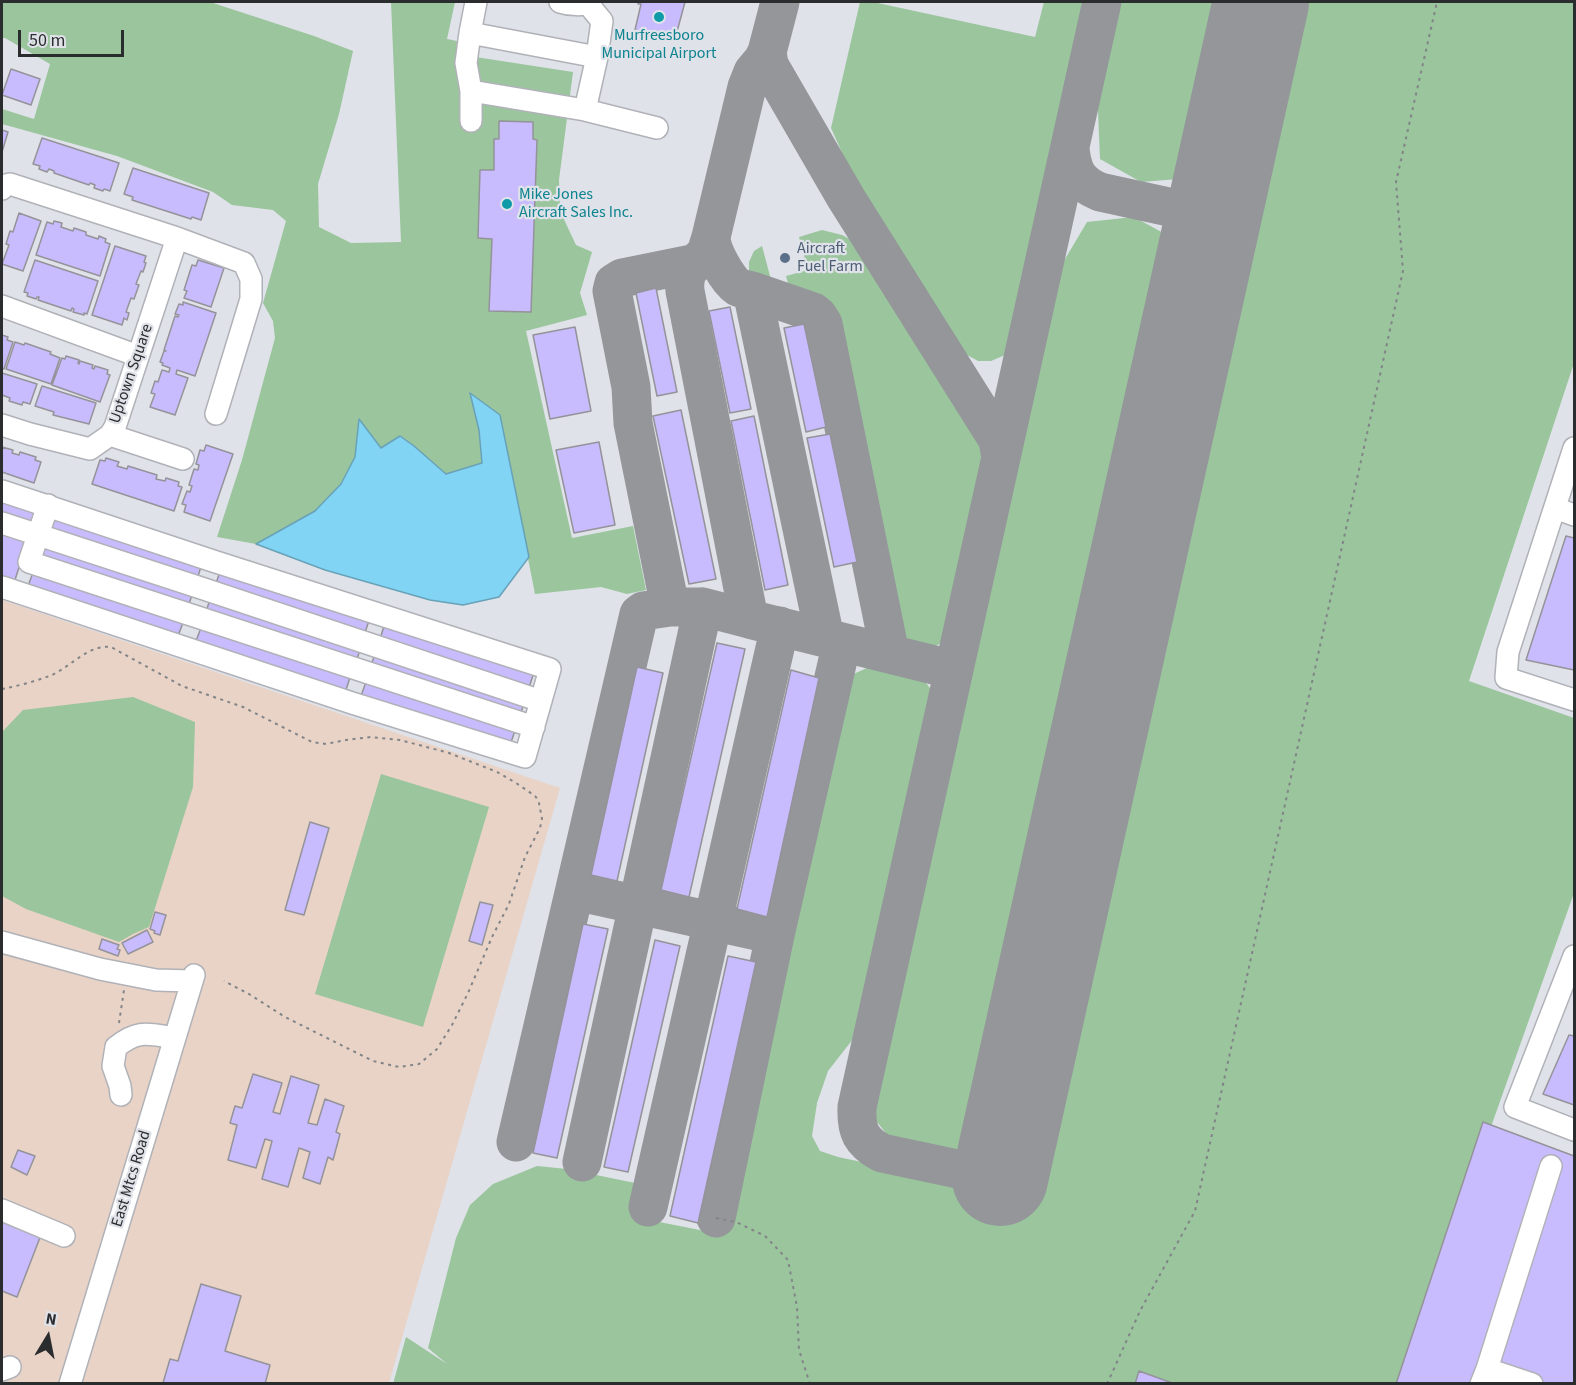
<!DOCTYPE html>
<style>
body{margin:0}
#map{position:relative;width:1576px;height:1385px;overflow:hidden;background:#dfe2e8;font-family:"Source Sans 3",sans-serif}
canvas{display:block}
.frame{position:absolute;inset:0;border:3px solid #2b2c2e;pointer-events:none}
.north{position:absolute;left:18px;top:1307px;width:60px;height:60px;-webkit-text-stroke:4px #dfe2e8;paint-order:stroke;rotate:10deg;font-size:16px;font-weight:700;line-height:24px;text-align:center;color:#2b2c2e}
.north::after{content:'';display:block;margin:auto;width:21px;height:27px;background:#2b2c2e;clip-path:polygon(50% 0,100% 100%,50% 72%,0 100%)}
.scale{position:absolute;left:18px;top:30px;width:106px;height:27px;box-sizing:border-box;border:3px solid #2b2c2e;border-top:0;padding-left:8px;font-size:18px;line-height:21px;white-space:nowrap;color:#2b2c2e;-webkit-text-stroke:4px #dfe2e8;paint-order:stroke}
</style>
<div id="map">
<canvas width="1576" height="1385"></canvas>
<div class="frame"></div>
<div class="north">N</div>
<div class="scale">50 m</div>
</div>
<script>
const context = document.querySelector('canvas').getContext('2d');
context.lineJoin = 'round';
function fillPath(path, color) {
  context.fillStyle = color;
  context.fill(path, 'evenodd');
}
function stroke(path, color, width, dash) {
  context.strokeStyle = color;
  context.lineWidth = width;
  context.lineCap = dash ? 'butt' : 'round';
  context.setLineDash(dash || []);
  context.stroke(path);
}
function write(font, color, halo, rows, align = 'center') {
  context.font = font + ' "Source Sans 3",sans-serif';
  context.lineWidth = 4.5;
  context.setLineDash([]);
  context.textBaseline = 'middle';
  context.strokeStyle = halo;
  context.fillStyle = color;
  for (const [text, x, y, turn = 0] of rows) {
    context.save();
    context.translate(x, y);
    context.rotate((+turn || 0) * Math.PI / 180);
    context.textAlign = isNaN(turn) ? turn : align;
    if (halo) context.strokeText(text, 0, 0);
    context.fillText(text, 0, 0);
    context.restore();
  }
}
const education = new Path2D(`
 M2 600 560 788 389 1383 2 1384Z`);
const green = new Path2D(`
 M2 2H210L314 36 353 51 339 114 318 184 319 227 351 243 401 242 391 2H455L447 39 457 41 456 54 573 72 559 180 560 211 576 245 592 252 580 293 587 315 526 331 572 538 633 526 646 590 627 594 601 587 535 594 500 416 471 394 479 430 482 463 446 475 414 446 400 436 381 448 359 419 355 457 341 484 315 511 256 544 217 537 242 460 275 338 273 321 263 303 286 221 273 210 232 205 213 192 117 156 2 124V109L34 119 50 64 5 38H2Z
 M860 2H873L1035 37 1044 2H1089L1015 339 1005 355 991 361H978L960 351 871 217 831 128Z
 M1114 2H1230L1191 178 1141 182 1100 159 1097 87 1101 64Z
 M1296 2H1574V363L1469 681 1574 718V893L1400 1383 393 1384 406 1337 447 1364 428 1348 456 1238 470 1205 493 1184 537 1166 567 1169 635 1183 640 1190 634 1217 725 1235 783 977 847 677 880 662 921 676 935 695 934 712 901 848 864 1025 828 1071 817 1103 812 1136 820 1151 838 1157 1034 1198 1159 618Z
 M1134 217 1176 240 978 1140 953 1155 896 1146 870 1113 898 977 1052 281 1087 222Z
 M822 230 842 235 859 244 983 438 987 455 986 474 952 632 938 645 923 650 907 642 897 627 881 540 835 313 818 303 791 294 786 276 808 270 799 237Z
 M762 246 773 287 759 283 749 271V262L754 251Z
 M133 697 195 722 193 787 149 927 133 934 119 942 26 909 2 896V732L23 710Z
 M381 774 489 807 423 1027 315 994Z`);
const water = new Path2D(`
 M470 393 500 415 529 557 499 597 463 605 430 600 325 570 256 544 315 511 341 484 355 457 359 419 381 448 400 436 414 446 446 474 482 463 479 430Z`);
const taxiway = new Path2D(`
 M780 2 767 52 769 65 846 198 998 440 1001 458
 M1070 148C1072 171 1078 183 1100 192L1178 209C1208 209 1214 195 1224 169
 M1178 209C1196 216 1204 230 1206 249
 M711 237 747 87 753 72 763 60 767 52
 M696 263C686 269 684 280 685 291L749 619 954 670
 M752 291 813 312 818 316 823 324 890 654
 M749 619 703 607H670L633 423 631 387 612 291 614 283 622 278 696 263 706 253 711 237C711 250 727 280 738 287 742 289 747 290 752 291L825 638
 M575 891 775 935
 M516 1142 639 614 643 611 670 607
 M582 1162 703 607
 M1000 1178 882 1153C861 1142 856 1131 857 1107L1102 2
 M648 1207 780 626
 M716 1218 775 935 842 642`);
const runway = new Path2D(`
 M1000 1178 1261 2`);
const building = new Path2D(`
 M638 2H685L675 39 635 30 641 4H638Z
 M11 69 40 79 31 105 2 95Z
 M499 121 533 122V139L537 140 531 312 489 311 492 239 478 238 480 170H494V139H499Z
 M2 130 8 132 2 152Z
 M42 138 119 163 110 191 104 189 103 191 94 188 95 185 90 183 89 185 54 173V171L49 169 47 172 39 169 40 166 33 164Z
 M133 168 209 193 201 220 192 217 191 219 132 200 133 197 124 194Z
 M19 213 41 221 23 271 2 264 9 245 6 244 10 231 13 232Z
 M54 221 62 223 61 227 73 231 74 228 86 232V235L98 239 99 236 106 239 105 242 110 244 100 276 36 255 47 222 53 224Z
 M115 246 146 256 144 262 146 263 143 272 141 271 136 284 139 285 134 299 131 298 126 312 129 313 127 320 124 318 122 325 92 315Z
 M35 260 98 281 87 314 84 313V315L73 312 74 309 72 308 71 311 38 300 39 297H37L36 299 27 296 28 293 24 292Z
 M198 260 224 268 211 307 184 298 187 291 184 290 192 265 196 266Z
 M656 288 677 392 657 396 636 293Z
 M183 302 216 313 195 376 177 370 176 374 188 378 175 415 150 407 155 394 151 393 155 381 158 382 162 370 169 372 170 368 162 365 163 363 160 362 164 351H166L164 350 175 316 178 317 179 315 175 314 179 304 183 305Z
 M730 307 751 409 730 413 709 311Z
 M804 324 826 427 806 432 784 328Z
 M575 327 591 411 550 419 533 335Z
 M2 335 8 337 7 340 13 342 4 369 2 368Z
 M15 342 24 345 25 343 51 352 50 354 60 358 51 384 6 369Z
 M66 356 79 360 78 363 79 364 80 361 93 365 92 368 94 369 95 366 108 370 107 374 110 375 100 402 52 385 62 358 65 359Z
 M2 373 37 384 30 404 23 402 22 405 9 401 10 398 2 395Z
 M42 386 96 403 89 424 53 415 54 412 35 406Z
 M681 410 716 579 689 584 653 416Z
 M754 416 788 585 765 590 731 421Z
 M830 434 857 562 834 567 807 438Z
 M599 442 615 525 574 533 556 450Z
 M206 445 233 454 210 521 184 512 186 505 182 504 187 491 190 492 192 486 189 485 194 469 198 470 199 465 196 464 200 450 204 451Z
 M2 447 13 450 12 453 19 455 20 452 36 457 35 460 41 462 34 483 2 472Z
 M106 458 119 462 117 466 127 469 128 466 157 475 156 479 165 481 166 478 179 482 178 486 182 487 174 511 92 484 100 460 105 461Z
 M2 498 39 510 33 526 2 516Z
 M53 515 202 563 197 580 47 531Z
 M2 530 28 539 14 583 2 579Z
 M1566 536 1574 538V670L1526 660Z
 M44 543 193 591 188 608 38 559Z
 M221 569 370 618 364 635 215 586Z
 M34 570 184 620 178 636 28 586Z
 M211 597 361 646 356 663 205 614Z
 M385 623 534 672 528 691 379 642Z
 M202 625 351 674 346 690 196 641Z
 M717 643 745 649 689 897 661 890Z
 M375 654 524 703 520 716 370 668Z
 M637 667 663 673 617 881 591 875Z
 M791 670 819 678 767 917 737 909Z
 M367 679 516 728 510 745 361 696Z
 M310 822 329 828 304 915 285 910Z
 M480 902 493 905 482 945 469 941Z
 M155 912 166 915 160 935 154 933 155 931 150 929Z
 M583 924 608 929 557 1158 533 1153Z
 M147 930 153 942 128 954 122 943Z
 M102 939 119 945 117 949 120 950 118 956 99 949Z
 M655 940 680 946 628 1172 604 1167Z
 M728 956 756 962 698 1223 670 1216Z
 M1569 1035 1574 1036V1105L1543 1094Z
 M253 1074 282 1083 273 1112 280 1114 291 1076 319 1085 308 1123 317 1125 325 1099 344 1106 336 1132 340 1134 333 1160 328 1157 320 1184 303 1178 310 1152 299 1148 288 1187 262 1179 272 1141 265 1139 256 1168 228 1160 237 1125 230 1123 235 1106 242 1108Z
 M1483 1122 1574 1156V1384H1396Z
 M18 1150 35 1156 27 1175 11 1167Z
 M2 1219 41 1235 17 1297 2 1291Z
 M201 1284 241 1296 225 1351 270 1365 265 1384 163 1383 170 1359 178 1361Z
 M1139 1371 1175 1384H1135Z`);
const path = new Path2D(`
 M2 689C18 686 36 681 52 675 71 666 90 644 111 647L182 686 243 707 312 742 326 744 346 740 371 737 400 740 419 745 449 753 497 772 516 783 528 791 536 797 539 803 542 819 540 828 525 857 509 904 492 937 468 993 452 1025 437 1049 419 1064 399 1067 373 1061 285 1017 249 994 224 981
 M119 1023 124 990
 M716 1218 736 1222 765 1236 788 1260 797 1307 799 1350 810 1384
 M1107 1384 1140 1311 1195 1211 1403 271 1396 182 1437 2`);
const minor = new Path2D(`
 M476 2 470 33 597 57
 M560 2C569 5 583 6 591 2
 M470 33 466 63 471 91 585 110 657 128
 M471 91V121
 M585 110 597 57 602 21 588 4
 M2 189V186L10 184 177 238 115 427 110 435 90 449 30 434 2 425
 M177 238 244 263 251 279V299L216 414
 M2 306 138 356
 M110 435 183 459
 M1574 448 1508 652 1506 678 1574 700
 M2 491 213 561 550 669 525 757 352 703 2 587
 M48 505 29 562 534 727
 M1555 508 1574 515
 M2 523 204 589 541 701
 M2 942 100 969 156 980 192 981
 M1574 956 1515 1107 1574 1130
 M121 1095 120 1086 113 1066 116 1047C139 1029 148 1034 175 1038
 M2 1210 64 1236
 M1487 1369 1532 1384
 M2 1370 10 1367
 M70 1384 194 975
 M1481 1384 1487 1369 1551 1166`);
const markers = [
 [659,17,6,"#0f9aa8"],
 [507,204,6,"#0f9aa8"],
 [785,258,6,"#5c6f8a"]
];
const cultureNames = [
 ["Murfreesboro",659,36],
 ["Municipal Airport",659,54],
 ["Mike Jones",519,195,"left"],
 ["Aircraft Sales Inc.",519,213,"left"]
];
const serviceNames = [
 ["Aircraft",797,249],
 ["Fuel Farm",797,267]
];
const streetNames = [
 ["Uptown Square",132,374,-71],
 ["East Mtcs Road",132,1179,-73]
];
fillPath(education, '#e9d3c7');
fillPath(green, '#9ac59d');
fillPath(water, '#82d4f4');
stroke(water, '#68a2b9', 1.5);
stroke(taxiway, '#94969a', 39);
stroke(runway, '#94969a', 96);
fillPath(building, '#c9bcfe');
stroke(building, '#949399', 1.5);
stroke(minor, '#b0b2b8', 24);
stroke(path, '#828488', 2, [3, 4.5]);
stroke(minor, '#fff', 21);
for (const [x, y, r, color] of markers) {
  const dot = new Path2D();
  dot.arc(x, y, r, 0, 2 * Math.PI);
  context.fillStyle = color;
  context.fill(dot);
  stroke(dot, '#dfe2e8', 2);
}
write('16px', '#0d838f', '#dfe2e8', cultureNames);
write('16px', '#4e5e75', '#dfe2e8', serviceNames, 'left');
write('16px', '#2b2c2e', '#dfe2e8', streetNames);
</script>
